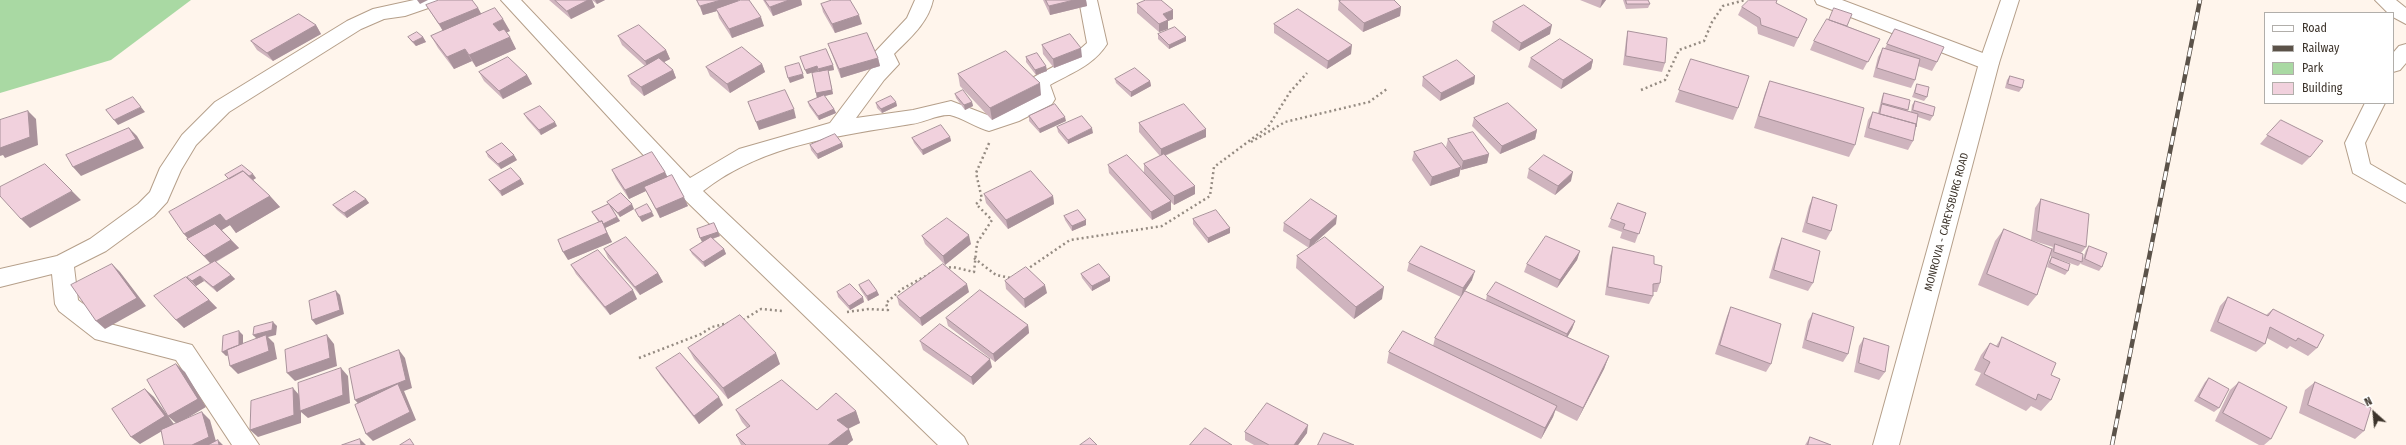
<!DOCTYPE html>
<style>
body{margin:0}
#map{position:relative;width:2406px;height:445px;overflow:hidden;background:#fff5ec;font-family:"Fira Sans Condensed",sans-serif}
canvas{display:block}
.legend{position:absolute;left:2264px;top:12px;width:130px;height:92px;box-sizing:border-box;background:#fff;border:1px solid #b1aeaa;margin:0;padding:5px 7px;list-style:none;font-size:12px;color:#3d342b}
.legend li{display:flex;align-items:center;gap:8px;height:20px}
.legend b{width:20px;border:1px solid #b1aeaa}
.north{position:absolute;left:2354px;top:393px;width:40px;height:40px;-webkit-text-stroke:3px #fff;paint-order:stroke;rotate:333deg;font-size:11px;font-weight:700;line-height:16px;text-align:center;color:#3d342b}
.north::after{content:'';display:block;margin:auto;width:14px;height:18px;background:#3d342b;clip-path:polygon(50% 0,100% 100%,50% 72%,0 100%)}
</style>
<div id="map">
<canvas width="2406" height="445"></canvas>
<ul class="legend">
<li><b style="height:5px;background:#fff"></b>Road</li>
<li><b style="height:5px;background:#5b5249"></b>Railway</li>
<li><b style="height:11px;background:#a9d9a3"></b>Park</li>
<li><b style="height:11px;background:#f1d1dd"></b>Building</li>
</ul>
<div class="north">N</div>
</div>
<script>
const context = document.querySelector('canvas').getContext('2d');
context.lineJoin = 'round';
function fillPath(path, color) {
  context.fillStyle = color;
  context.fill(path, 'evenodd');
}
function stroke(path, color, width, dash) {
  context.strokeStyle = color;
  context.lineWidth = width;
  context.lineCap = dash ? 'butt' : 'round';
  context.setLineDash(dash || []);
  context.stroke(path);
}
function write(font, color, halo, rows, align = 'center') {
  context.font = font + ' "Fira Sans Condensed",sans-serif';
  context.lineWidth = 3;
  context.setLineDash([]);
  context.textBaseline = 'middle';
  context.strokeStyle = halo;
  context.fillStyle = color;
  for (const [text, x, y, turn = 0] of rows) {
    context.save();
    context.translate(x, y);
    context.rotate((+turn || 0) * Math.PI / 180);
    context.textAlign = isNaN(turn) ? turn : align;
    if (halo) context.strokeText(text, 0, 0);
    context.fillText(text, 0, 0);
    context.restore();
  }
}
const green = new Path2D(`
 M0 0H191L111 60 0 93Z`);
const path = new Path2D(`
 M1641 90 1665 80 1679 50 1704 41 1712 22 1723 6 1745 0
 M1251 142 1285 122 1369 102 1387 89
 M974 258 996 275 1011 278
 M944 268 953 267 974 272 977 243 992 220 976 204 982 199 976 173 990 141
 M1026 270 1070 240 1162 226 1210 196 1214 167 1268 127 1290 92 1307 73
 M847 312 869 309 888 310 886 303 902 289 938 269
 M743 320 761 309 783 311
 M639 358 701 334 712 327 728 323`);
const minor = new Path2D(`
 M414 0H442L440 4 405 16 384 19 361 29 229 112 196 145 181 170 167 202 154 216 106 251 74 267 78 300 110 324 192 345 259 445H232L176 360 95 339 59 311 55 304 52 274 0 287V269L57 256 90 239 138 204 150 192 160 168 182 135 215 102 347 21 373 9Z
 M501 0H521L690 178 739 149 830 123 870 70 878 63 874 53 907 18 915 0H933C928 23 910 38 894 54L899 64 884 80 856 118 913 110 951 101 990 116 1034 96 1029 83 1032 78 1070 58 1087 43 1079 0H1097L1107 44C1093 66 1071 73 1050 85L1055 99 1052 104 1019 121 989 131C977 128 961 117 950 115 938 114 923 123 911 124 839 136 763 144 703 191L964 437 968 445H938L681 196Z
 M1815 0H1842L1996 58 1999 63 1996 68 1989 70 1982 68 1817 4Z
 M2375 0H2396L2406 8V24L2393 17V13H2388Z
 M2406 44V63L2400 70 2393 72V53L2399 46Z
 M2365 103H2385L2365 143 2370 164 2406 185V203L2353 173 2345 143Z`);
const major = new Path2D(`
 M2001 0H2019L1999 63 1899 445H1873L1979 63Z`);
const rail = new Path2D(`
 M2112 445 2200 0`);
const wall = new Path2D(`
 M549 0H605L597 4 592 0 595 7 571 19Z
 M697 0H738L764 26 732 38 719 18 717 11 703 15Z
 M763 0H801L802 5 773 16Z
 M1043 0H1086L1087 6 1050 15Z
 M1580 0H1606L1600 8Z
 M1623 0H1648L1650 4 1648 8 1626 9Z
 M1339 1 1401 7 1400 16 1363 32 1338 10Z
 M821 4 862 24 835 33 823 12Z
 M1137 4 1173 19 1168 21V29L1159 32 1137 13Z
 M1777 4 1807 19 1794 47 1758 34 1757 27 1738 15 1742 7Z
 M426 5 478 8 481 14 510 31 506 32 510 37 516 49 476 67 472 61 454 69 438 48 431 36 443 31Z
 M1493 22 1550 34 1519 51 1491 31Z
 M1274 24 1351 54 1327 69 1274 33Z
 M316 25 321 34 273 61 257 50 251 41Z
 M1847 26 1880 39 1863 70 1810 50 1814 41Z
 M1895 29 1937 62 1932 71 1918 66 1915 80 1911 88 1873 77 1878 57 1883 48H1885Z
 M1628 31 1665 63 1662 72 1623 65 1626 40Z
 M1158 34 1186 37V41L1169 49 1158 39Z
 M618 36 666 50 670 59 664 62 673 70 676 78 644 96 631 84 628 76 645 66 622 45Z
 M408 37H423L426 42 416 46 411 41Z
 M828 44 878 58 880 66 841 78 831 52Z
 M1042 45 1082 57 1054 68 1043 54Z
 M800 57 833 65 834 70 828 71 833 94 824 96 834 109 836 113 819 120 809 106 808 102 817 98 816 93 819 72 818 71 807 74Z
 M1026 57 1046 66 1047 71 1036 75 1026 62Z
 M1531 58 1593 60 1591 69 1561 89 1528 67Z
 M1691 59 1738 108 1733 120 1675 102Z
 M762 64 765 72 730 93 710 76 706 67Z
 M479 72 527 75 532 84 503 99 484 81Z
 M958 74 1041 95 992 120 960 86Z
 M1475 76 1474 84 1440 101 1422 86 1423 77Z
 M2010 76 2022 88 2019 92 2005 88 2007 80Z
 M1115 79 1150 81 1151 86 1131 97 1116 83Z
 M1770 81 1855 145 1849 157 1754 128 1765 93Z
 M1917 84 1927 97 1924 101 1912 97 1915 89Z
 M1884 93 1908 110 1907 111 1911 112 1912 105 1915 101 1933 116 1930 121 1918 117 1913 141 1908 150 1864 137 1868 120 1873 112 1878 113 1882 97Z
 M955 94 972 102 973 106 965 110 956 98Z
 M896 102 897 106 882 113 877 108 876 103Z
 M524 114 557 126 541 135 527 119Z
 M1029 116 1066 121 1040 133 1029 121Z
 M1474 118 1537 130 1535 139 1500 154 1472 126Z
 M2281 120 2310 157 2302 165 2260 144Z
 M1139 123 1206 137 1165 156 1195 186V194L1174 205 1171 202V210L1152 220 1109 173 1108 165 1144 172V164L1160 156 1139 132Z
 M1057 127 1093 133 1068 144 1058 132Z
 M950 137 951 141 923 155 914 143 912 138Z
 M1448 139 1489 154 1487 163 1461 170 1460 169 1459 176 1430 186 1412 160 1414 152 1451 155 1446 147Z
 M842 143 843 147 818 159 811 150 810 145Z
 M486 152 517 160 501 169 488 157Z
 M1529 169 1571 181 1555 195 1527 178Z
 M612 170 665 172 667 177 688 206 660 218 646 191 629 199 616 179Z
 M225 175 256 178 253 180 270 196 280 207 236 233 230 225 222 230 239 248 216 262 231 275 235 279 217 292 204 281 196 286 192 282 217 308 184 328 176 320 189 280 210 263 187 239H188L184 234 228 179Z
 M489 180 524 184 502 196 492 184Z
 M984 194 1053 196 1054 204 1008 229 986 203Z
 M1813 197 1831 231 1826 240 1802 232 1809 206Z
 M366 199 369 203 347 218 337 210 333 205Z
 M2041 199 2086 247 2081 253 2082 262 2078 266 2058 259 2068 271 2065 275 2047 267 2049 261 2052 257 2050 256 2051 254 2037 295 2028 306 1978 285 1995 241 2004 229 2052 249 2053 247 2031 240 2035 208Z
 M607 202 634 209 620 217 612 208 620 221 605 228 612 242 568 260 599 223 592 212 608 204Z
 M1618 203 1646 213 1635 243 1620 238 1622 232 1608 227Z
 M1064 216 1086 220V225L1072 231 1065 220Z
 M1193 219 1230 228V233L1208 243 1193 224Z
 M1284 223 1336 224 1309 248 1283 231Z
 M697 229 720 236 713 239 724 249 726 254 705 267 692 254 690 250 703 242Z
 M922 236 971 244 945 265 925 244Z
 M1782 238 1813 283 1808 291 1769 278 1778 247Z
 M2089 246 2102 267 2099 271 2081 264 2086 250Z
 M1613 247 1654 264 1660 283 1657 292H1653V296L1649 304 1605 295 1610 256Z
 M604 249 658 273 663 282 640 295 608 258Z
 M1580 251 1577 260 1557 288 1524 272 1527 264Z
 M1297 256 1382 299 1354 319 1296 268Z
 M1409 263 1472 280 1461 297 1407 271Z
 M571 265 637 299 610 315 576 274Z
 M1081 274 1110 277V281L1092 291 1082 278Z
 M1005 281 1047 293 1025 308 1006 289Z
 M859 285 877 291 879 295 868 301 860 289Z
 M837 292 864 302 850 310 838 297Z
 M969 292 922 326 899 305 897 297Z
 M1487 295 1575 321 1572 329 1567 337 1609 356 1604 369 1577 421 1555 410 1553 417 1541 439 1387 363 1389 352 1433 346 1435 338 1486 300Z
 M2228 297 2266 315 2273 309 2317 348 2308 356 2290 346 2287 349 2267 338 2265 344 2256 352 2210 331 2220 306Z
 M1731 307 1771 364 1766 372 1715 354 1727 316Z
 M1813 313 1848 354 1843 362 1802 348 1808 321Z
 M946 318 1028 325 1029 333 995 362 948 326Z
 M2002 337 2051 375V400L2041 411 2031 406 2026 411 1975 385 1981 373 1974 370 1981 355 1990 343 1996 346Z
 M1864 338 1885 372 1879 380 1854 372 1859 346Z
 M920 341 992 367 973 385 923 350Z
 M688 348 780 364 728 399 694 359Z
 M656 368 723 405 699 424 661 376Z
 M2209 378 2219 408 2214 412 2194 401 2205 382Z
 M2239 382 2271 439 2264 445H2259L2215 421 2230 390Z
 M2315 382 2364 431 2355 439 2299 413 2305 390Z
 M736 410H817L856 411 860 423 848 428 853 440 847 445H741L736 435 747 428 742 422Z
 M1245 432 1307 433 1298 445H1254L1245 440Z
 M1810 437 1831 445H1805Z`);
const shadedWall = new Path2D(`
 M417 0H428L420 4Z
 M588 0H592L595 7 571 19 567 11Z
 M595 0H605L597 4Z
 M721 0H738L739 4 716 9 717 11 703 15 700 6Z
 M789 0H801L802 5 773 16 770 7Z
 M1074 0H1086L1087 6 1050 15 1049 6Z
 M1602 0H1606L1600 8Z
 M1401 7 1400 16 1363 32 1364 23Z
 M478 8 483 17 444 33 439 24Z
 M1173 10V19L1168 21V29L1159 32V24L1163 14Z
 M859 15 862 24 835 33 832 24Z
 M761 17 764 26 732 38 729 29Z
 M503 19 510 31 499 36 493 24Z
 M316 25 321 34 273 61 267 53Z
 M1552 25 1550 34 1519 51 1521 43Z
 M423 37 426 42 416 46 413 42Z
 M510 37 516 49 476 67 469 55Z
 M1186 37V41L1169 49V45Z
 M1352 45 1351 54 1327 69 1328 61Z
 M1081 48 1082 57 1054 68 1053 59Z
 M465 49 472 61 454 69 447 57Z
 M666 50 670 59 649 70 645 61Z
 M878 58 880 66 841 78 839 69Z
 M1593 60 1591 69 1561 89 1563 80Z
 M762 64 765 72 730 93 727 84Z
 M833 65 834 70 828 71 833 94 817 98 816 93 820 74 818 69Z
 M817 66 818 71 807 74 805 70Z
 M1046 66 1047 71 1036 75 1035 70Z
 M673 70 676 78 644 96 641 87Z
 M803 74 804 78 790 83 788 78Z
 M527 75 532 84 503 99 499 91Z
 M1475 76 1474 84 1440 101 1441 93Z
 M1150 81 1151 86 1131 97V92Z
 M1040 83 1041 95 992 120 990 108Z
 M896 102 897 106 882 113 881 109Z
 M972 102 973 106 965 110 964 105Z
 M141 107 145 112 118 125 114 120Z
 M794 109 796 118 759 130 756 122Z
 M834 109 836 113 819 120 818 116Z
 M28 111 36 119 38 145 5 158 3 155 0 156V148Z
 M1065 117 1066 121 1040 133 1039 129Z
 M555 122 557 126 541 135 539 130Z
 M129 128 137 136 144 148 81 176 73 167Z
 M1092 128 1093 133 1068 144V140Z
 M1206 129V137L1161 157V149Z
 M1537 130 1535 139 1500 154 1502 146Z
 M950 137 951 141 923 155 922 150Z
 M842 143 843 147 818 159 817 154Z
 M1489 154 1487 163 1461 170 1463 161Z
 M514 155 517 160 501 169 498 164Z
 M1461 167 1459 176 1430 186 1432 177Z
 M665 172 669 180 629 199 625 190Z
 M1573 172 1571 181 1555 195 1558 186Z
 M253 174 256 178 239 189 235 184Z
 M521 179 524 184 502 196 500 191Z
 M1195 186V194L1174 205V196Z
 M72 191 81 200 30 228 21 219Z
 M270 196 280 207 236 233 230 225 195 246 184 234 220 214Z
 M1053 196 1054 204 1008 229 1006 220Z
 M684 197 688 206 660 218 656 209Z
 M366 199 369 203 347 218 344 213Z
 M1171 201V210L1152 220 1151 212Z
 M632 204 634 209 620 217 618 213Z
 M652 212 654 216 642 222 639 217Z
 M1337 216 1336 224 1309 248 1310 240Z
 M617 217 620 221 605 228 612 242 568 260 563 252 601 225Z
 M1086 220V225L1072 231V226Z
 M714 223 720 236 702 242 700 238Z
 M1230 228V233L1208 243V238Z
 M969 235 971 244 945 265 943 256Z
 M231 240 239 248 211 264 204 256Z
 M724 249 726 254 705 267 703 262Z
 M1580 251 1577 260 1557 288 1560 280Z
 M112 264 120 272 146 306 105 329 96 321Z
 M1475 271 1472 280 1461 297 1463 288Z
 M658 273 663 282 640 295 635 287Z
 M231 275 235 279 217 292 213 287Z
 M200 276 204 281 196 286 192 281Z
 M1110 277V281L1092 291V286Z
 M967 284 969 292 922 326 920 318Z
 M1045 285 1047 293 1025 308 1024 299Z
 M1384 287 1382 299 1354 319 1356 307Z
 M633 290 637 299 610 315 605 307Z
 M336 291 340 295 344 314 316 325 312 320Z
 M877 291 879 295 868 301 867 296Z
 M863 297 864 302 850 310 849 306Z
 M209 300 217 308 184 328 176 320Z
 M1575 321 1572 329 1564 343 1567 334Z
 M273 322 277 326 276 335 268 337 274 343 277 359 238 374 230 366 257 339 253 335Z
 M1028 325 1029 333 995 362 993 354Z
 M239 331 243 335V351L226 356 222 352Z
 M327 335 334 344 337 366 295 381 287 373Z
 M399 350 405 358 412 388 404 391 416 420 373 441 366 434 362 408 355 400Z
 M776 353 780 364 728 399 723 388Z
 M1609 356 1604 369 1577 421 1583 408Z
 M990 359 992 367 973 385 971 377Z
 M176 364 185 372 206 407 177 424 168 416Z
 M341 368 348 376 350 403 308 418 301 412V423L258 437 250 430 293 388 300 396Z
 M145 389 154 397 174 424 140 444 131 437Z
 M719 397 723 405 699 424 694 416Z
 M1557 406 1553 417 1541 439 1545 428Z
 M856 411 860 423 842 432 837 420Z
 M202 412 210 420 217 445H192Z
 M1308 425 1307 433 1298 445H1294Z
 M849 429 853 440 847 445H828Z
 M360 439 366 445H361Z
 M218 440 223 445H219Z`);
const building = new Path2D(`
 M439 0H472L478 8 439 24 426 5Z
 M555 0H588L567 11Z
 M697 0H721L700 6Z
 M741 0H749L761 17 729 29 716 9Z
 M765 0H789L770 7Z
 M832 0H850L859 15 832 24 821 4Z
 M1046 0H1074L1049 6Z
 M1146 0H1161L1173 10 1163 14 1168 20 1159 24 1137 4Z
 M1342 0H1394L1401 7 1364 23 1339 1Z
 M1626 0H1648L1650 4H1627Z
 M1749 0H1777L1776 3 1807 19 1798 38 1761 25 1760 18 1742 7Z
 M1524 5 1552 25 1521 43 1493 22Z
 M495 8 503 19 493 24 499 31 504 29 510 37 469 55 465 49 447 57 431 36Z
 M1834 8 1852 14 1847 26 1829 20Z
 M1298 9 1352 45 1328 61 1274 24Z
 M299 14 316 25 267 53 251 41Z
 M1827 19 1880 39 1868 62 1814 41Z
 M639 25 666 50 645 61 618 36Z
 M1175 27 1186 37 1169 45 1158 34Z
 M1895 29 1944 47 1937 62 1887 44Z
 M1628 31 1667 38 1665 63 1626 56Z
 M417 32 423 37 413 42 408 37Z
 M867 33 878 58 839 69 828 44Z
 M1070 34 1081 48 1053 59 1042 45Z
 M1560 39 1593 60 1563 80 1531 58Z
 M742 47 762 64 727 84 706 67Z
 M1883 48 1920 59 1915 80 1877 68Z
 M826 49 833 65 818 69 817 66 805 70 800 57Z
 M1006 51 1040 83 990 108 958 74Z
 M1037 53 1046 66 1035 70 1026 57Z
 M508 57 527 75 499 91 479 72Z
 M659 58 673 70 641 87 628 76Z
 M1691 59 1749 76 1738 108 1679 90Z
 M1457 60 1475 76 1441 93 1423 77Z
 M799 63 803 74 788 78 785 67Z
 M1135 68 1150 81 1131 92 1115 79Z
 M828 70 832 90 816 93 812 73Z
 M2010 76 2024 80 2022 88 2008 84Z
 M1770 81 1864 108 1855 145 1759 116Z
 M1917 84 1929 87 1927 97 1915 93Z
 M785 90 794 109 756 122 748 102Z
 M963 90 972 102 964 105 955 94Z
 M1884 93 1910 100 1908 110 1882 103Z
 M824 95 834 109 818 116 808 102Z
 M891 96 896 102 881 109 876 103Z
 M133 97 141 107 114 120 106 110Z
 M1915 101 1935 107 1933 116 1913 110Z
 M1508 103 1537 130 1502 146 1474 118Z
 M1055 104 1065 117 1039 129 1029 116Z
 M1184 104 1206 129 1161 149 1139 123Z
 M1882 104 1918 114 1916 127V124L1880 114Z
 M540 106 555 122 539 130 524 114Z
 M28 111 30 137 0 148V120Z
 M1873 112 1916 124 1913 141 1869 128Z
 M1082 116 1092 128 1068 140 1057 127Z
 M2281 120 2323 141 2310 157 2267 135Z
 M941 125 950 137 922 150 912 138Z
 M129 128 136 139 73 167 66 155Z
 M1473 132 1489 154 1463 161 1448 139Z
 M835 134 842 143 817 154 810 145Z
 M502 143 514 155 498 164 486 152Z
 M1442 143 1461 167 1432 177 1414 152Z
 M652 152 665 172 625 190 612 170Z
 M1164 154 1195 186 1174 196 1144 164Z
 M1127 155 1171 201 1151 212 1108 165Z
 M1544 155 1573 172 1558 186 1529 169Z
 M45 164 72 191 21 219 0 196V187Z
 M242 165 253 174 249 176 243 171 229 179 225 175Z
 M511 168 521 179 500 191 489 180Z
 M243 171 270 196 226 221 220 214 184 234 169 212Z
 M1031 171 1053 196 1006 220 984 194Z
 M672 175 684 197 656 209 644 187Z
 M355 191 366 199 344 213 333 205Z
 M621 193 632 204 618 213 607 202Z
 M1813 197 1837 205 1831 231 1807 223Z
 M1311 199 1337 216 1310 240 1284 223Z
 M2041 199 2089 214 2086 247 2037 231Z
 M1618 203 1646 213 1639 234 1623 229 1625 224 1611 219Z
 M609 204 617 217 603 224 602 221 600 222 592 212Z
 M647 204 652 212 639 217 635 210Z
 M1078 210 1086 220 1072 226 1064 216Z
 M1216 210 1230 228 1208 238 1193 219Z
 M947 218 969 235 943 256 922 236Z
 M602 221 607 233 563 252 558 240Z
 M714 223 718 232 700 238 697 229Z
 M215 224 231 240 204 256 187 239Z
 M2004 229 2052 249 2037 295 1987 274Z
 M1546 236 1580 251 1560 280 1527 264Z
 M626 237 658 273 635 287 604 249Z
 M711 237 724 249 703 262 690 250Z
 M1325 237 1384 287 1356 307 1297 256Z
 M1782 238 1820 251 1813 283 1774 270Z
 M2055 244 2083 254 2082 262 2054 252Z
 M1421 246 1475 271 1463 288 1409 263Z
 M2089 246 2107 253 2102 267 2085 259Z
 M1613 247 1654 256V264L1662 266 1660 283 1653 284V296L1608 287Z
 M598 250 633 290 605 307 571 265Z
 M2052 257 2070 264 2068 271 2050 263Z
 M215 261 231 275 213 287 200 276 192 281 187 277Z
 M112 264 137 298 96 321 71 285Z
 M943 264 967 284 920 318 897 297Z
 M1099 264 1110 277 1092 286 1081 274Z
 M1026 267 1045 285 1024 299 1005 281Z
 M186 277 209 300 176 320 154 296Z
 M869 280 877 291 867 296 859 285Z
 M1496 282 1575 321 1567 334 1487 295Z
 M850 284 863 297 849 306 837 292Z
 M980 290 1028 325 993 354 946 318Z
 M336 291 340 310 312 320 309 301Z
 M1465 291 1609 356 1583 408 1435 338Z
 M2228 297 2268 316 2273 309 2324 335 2317 348 2298 338 2296 341 2270 327 2265 344 2218 322Z
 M1731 307 1781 324 1771 364 1720 345Z
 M1813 313 1854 327 1848 354 1806 340Z
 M740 315 776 353 723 388 688 348Z
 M273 322 272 330 253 335 254 327Z
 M940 324 990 359 971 377 920 341Z
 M239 331V345L222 352 223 336Z
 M1403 331 1557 406 1545 428 1389 352Z
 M266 335 269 351 230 366 227 350Z
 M327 335 330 358 287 373 285 350Z
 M2002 337 2056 363 2051 375 2060 379 2051 400 2038 394 2036 400 1984 374 1990 362 1983 358 1990 343 1998 347Z
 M1864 338 1889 346 1885 372 1859 363Z
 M399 350 406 380 355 400 349 369Z
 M680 353 719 397 694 416 656 368Z
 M176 364 198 399 168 416 147 380Z
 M341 368 343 395 300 411 298 383Z
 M2209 378 2229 389 2219 408 2199 397Z
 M782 380 817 410 836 393 856 411 837 420 849 429 828 445H746L736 435 750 426 736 410Z
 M2239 382 2287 407 2271 439 2223 413Z
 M2315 382 2371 408 2364 431 2308 405Z
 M398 384 410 412 366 434 355 405Z
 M293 388 294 415 250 430 251 401Z
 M145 389 165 416 131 437 112 409Z
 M1267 403 1308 425 1294 445H1269L1245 432Z
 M202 412 209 437 192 445H164L161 430Z
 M1205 428 1232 445H1190Z
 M1324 433 1354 445H1318Z
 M1810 437 1831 445H1808Z
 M1090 438 1097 445H1080Z
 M360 439 361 445H342Z
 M410 439 414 445H400Z
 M218 440 219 445H208Z`);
const streetNames = [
 ["MONROVIA - CAREYSBURG ROAD",1947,222,-75]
];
fillPath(green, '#a9d9a3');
stroke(minor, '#b59f8a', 2);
stroke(major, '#b59f8a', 2);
stroke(path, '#958b82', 2.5, [2, 3]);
fillPath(minor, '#fff');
fillPath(major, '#fff');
stroke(rail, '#5b5249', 4.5);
stroke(rail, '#fff', 3, [9]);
fillPath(wall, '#cfb4be');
fillPath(shadedWall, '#a9929b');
fillPath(building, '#f1d1dd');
stroke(building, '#a9929b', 1);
write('11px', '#3d342b', '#fff', streetNames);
</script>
